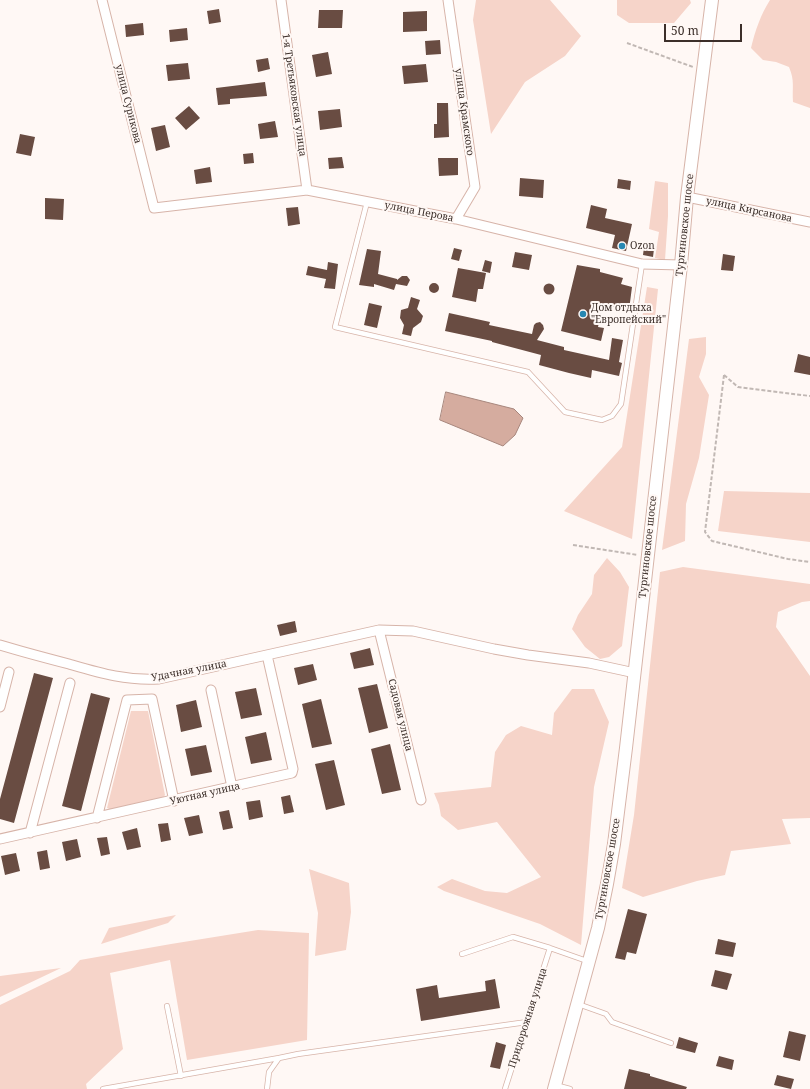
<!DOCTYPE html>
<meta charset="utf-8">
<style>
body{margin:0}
#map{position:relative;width:810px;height:1089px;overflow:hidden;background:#fff8f5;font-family:"Noto Serif",serif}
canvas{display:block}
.scale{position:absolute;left:664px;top:24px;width:78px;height:18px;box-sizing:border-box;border:2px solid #3c2f2a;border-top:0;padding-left:5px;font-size:12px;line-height:14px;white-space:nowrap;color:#3c2f2a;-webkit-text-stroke:3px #fff8f5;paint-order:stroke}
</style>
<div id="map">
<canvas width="810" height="1089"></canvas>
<div class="scale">50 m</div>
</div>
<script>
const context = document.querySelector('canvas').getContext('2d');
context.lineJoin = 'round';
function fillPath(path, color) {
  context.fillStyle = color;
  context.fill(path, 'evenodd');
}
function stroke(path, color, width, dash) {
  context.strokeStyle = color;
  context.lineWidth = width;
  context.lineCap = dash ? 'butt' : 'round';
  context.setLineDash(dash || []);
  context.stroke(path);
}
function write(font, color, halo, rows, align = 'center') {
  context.font = font + ' "Noto Serif",serif';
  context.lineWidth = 4;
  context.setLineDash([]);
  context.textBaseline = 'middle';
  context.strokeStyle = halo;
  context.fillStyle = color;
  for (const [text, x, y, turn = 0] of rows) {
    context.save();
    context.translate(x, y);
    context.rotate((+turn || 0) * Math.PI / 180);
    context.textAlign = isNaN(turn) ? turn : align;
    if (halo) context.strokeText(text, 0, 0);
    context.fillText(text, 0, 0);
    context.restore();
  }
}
const green = new Path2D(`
 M476 0H550L581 36 565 56 525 82 491 134 473 20Z
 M617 0H690L691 3 674 23H629L617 15Z
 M770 0H810V108L793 102C792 87 795 81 789 67L776 62 763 60 751 48C755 31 761 14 770 0Z
 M655 181 668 183V216L665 260 655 258 659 232 649 229Z
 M647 287 658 289 632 539 564 511 622 447Z
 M706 337V354L699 377 709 395 699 458 686 504 685 541 662 550 689 339Z
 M724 491 810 493V542L718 531Z
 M607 558 620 572 629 587 622 646 609 657 600 659 585 647 572 629 578 615 592 594 594 575Z
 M683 567 810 584V601L802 602 778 612 776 627 810 676V818L782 819 791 844 731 851 725 875 697 881 643 897 622 888 634 815 660 572Z
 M572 689H594L609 722 594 787 581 945 540 924 444 891 437 887 452 879 485 891 507 893 541 877 497 822 458 830 441 816 439 805 434 793 491 787 495 752 506 735 521 726 552 735 554 713Z
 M131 711H148L165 795 161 801 112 810 107 808Z
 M309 869 349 883 351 912 346 950 315 956 318 913Z
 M176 915 168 923 101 944 109 928Z
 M258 930 309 933 307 1040 187 1060 170 960 110 973 123 1049 86 1084 87 1089H0V1005L70 971 80 960 171 944Z
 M61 968 0 997V976Z`);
const water = new Path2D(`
 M446 392 514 409 523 418 515 435 503 446 440 420Z`);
const building = new Path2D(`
 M219 9 221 22 209 24 207 11Z
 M319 10H343L342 28H318Z
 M427 11V31L403 32V12Z
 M143 23 144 35 126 37 125 25Z
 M187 28 188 40 170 42 169 30Z
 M440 40 441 54 426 55 425 41Z
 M328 52 332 74 316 77 312 55Z
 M268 58 270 69 258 72 256 60Z
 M188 63 190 79 168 81 166 65Z
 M426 64 428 82 404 84 402 66Z
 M265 82 267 96 230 99V104L218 105 216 88Z
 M437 103H448L449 137 434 138V124H437Z
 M189 106 200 118 186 130 175 118Z
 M340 109 342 127 320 130 318 111Z
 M275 121 278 137 260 139 258 124Z
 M165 125 170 147 156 151 151 128Z
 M20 134 35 137 31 156 16 153Z
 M253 153 254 163 244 164 243 154Z
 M342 157 344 168 329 169 328 158Z
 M438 158H458V175L439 176Z
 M210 167 212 182 196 184 194 170Z
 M520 178 544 180 543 198 519 196Z
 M618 179 631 181 630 190 617 188Z
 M45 198 64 199 63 220 45 219Z
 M591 205 607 209 605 218 632 224 626 251 612 248 615 235 586 228Z
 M298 207 300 224 288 226 286 208Z
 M644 247 654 249 653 257 643 255Z
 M454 248 462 250 459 261 451 259Z
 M367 249 381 251 378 274 397 279V280L402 276H407L410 280 407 286 396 284 394 290 374 284V287L359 285Z
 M515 252 532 255 529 270 512 267Z
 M723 254 735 256 733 271 721 270Z
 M485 260 492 262 490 273 482 271Z
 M328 262 338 264 335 289 324 288 326 279 306 275 308 266 327 270Z
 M577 265 600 269V272L623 278 621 284 632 287 629 310 603 305 598 327 604 328 601 341 561 331Z
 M458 268 486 273 483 289H478L476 302 452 297Z
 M429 288a5 5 0 1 1 10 0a5 5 0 1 1-10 0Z
 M543.5 289a5.5 5.5 0 1 1 11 0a5.5 5.5 0 1 1-11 0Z
 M411 297 420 300 417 309 423 316 421 322 413 328 411 336 402 334 404 325 400 318 401 310 408 308Z
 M369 303 382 306 377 328 364 325Z
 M449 313 490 322 489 325 532 334 534 325 536 323 540 322 543 325 544 329 537 340 564 347V350L609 360 612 338 623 340 619 362 622 363 619 376 592 370 591 378 569 373 539 365 541 355 492 342V341L445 331Z
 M798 354 810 357V375L794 372Z
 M295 621 297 632 280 636 277 625Z
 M370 648 374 665 354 669 350 653Z
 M313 664 317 680 298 685 294 668Z
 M34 673 53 678 14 823 0 819V799Z
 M377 684 388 728 369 733 358 688Z
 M256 688 262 715 241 719 235 692Z
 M91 693 110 698 81 811 62 806Z
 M321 699 332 744 312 748 302 704Z
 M196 700 202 727 181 732 176 705Z
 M266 732 272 760 251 764 245 737Z
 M390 744 401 790 382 794 371 749Z
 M206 745 212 772 191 776 185 749Z
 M334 760 345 805 326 810 315 764Z
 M290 795 294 812 284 814 281 797Z
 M260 800 263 817 249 820 246 802Z
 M229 810 233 828 223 830 219 812Z
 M199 815 203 833 189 836 184 818Z
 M168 823 171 840 161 842 158 824Z
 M137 828 141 847 127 850 122 832Z
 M107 837 110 854 101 856 97 838Z
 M77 839 81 857 66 861 62 842Z
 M47 850 50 868 40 870 37 852Z
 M16 853 20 871 5 875 1 856Z
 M628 909 647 914 636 954 627 952 625 960 615 958Z
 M718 939 736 943 733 957 715 954Z
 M715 970 732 974 727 990 711 986Z
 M495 979 500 1008 421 1021 416 989 437 985 439 998 486 991 485 981Z
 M789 1031 806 1035 800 1061 783 1057Z
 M679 1037 698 1043 695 1053 676 1048Z
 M496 1042 506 1045 500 1069 490 1067Z
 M719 1056 734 1060 732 1070 716 1066Z
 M629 1069 650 1074V1076L687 1087 686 1089H624Z
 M777 1075 794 1079 791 1089 774 1085Z`);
const path = new Path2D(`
 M627 43 693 67
 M724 375 705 532 712 541 788 559 810 562
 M724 375 738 387 810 396
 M573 545 638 555`);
const lane = new Path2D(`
 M367 202 335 327 528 372 565 412 602 420 612 416 621 404 642 264
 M462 954 513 937 550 948 587 961
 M578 1004 606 1014 612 1022 671 1043
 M167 1006 181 1076
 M555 1085 570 1089
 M103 1089 279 1058
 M267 1089 269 1072 279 1058 298 1054 527 1022
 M505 1089 550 948`);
const street = new Path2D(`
 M102 0 154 208 307 190 456 219 642 264 681 265
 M281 0 307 190
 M448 0 475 187 456 219
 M687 197 810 222
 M379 630 421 800
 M0 645C23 652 46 658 69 664 100 673 126 681 159 679L379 630 413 631 494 649 528 655 589 663 635 673
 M211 690 232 787
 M0 707 9 672
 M97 818 127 700 152 699 174 801
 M30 833 70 683
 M0 839 292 773 293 769 267 655`);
const secondary = new Path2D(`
 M554 1089 598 928 607 884 614 844 626 748 681 265 687 197 712 0`);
const markers = [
 [622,246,4,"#2687b2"],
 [583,314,4,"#2687b2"]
];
const streetNames = [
 ["1-я Третьяковская улица",294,95,82],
 ["улица Сурикова",128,104,76],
 ["улица Крамского",464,112,82],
 ["улица Кирсанова",749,210,12],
 ["улица Перова",419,212,11],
 ["Тургиновское шоссе",685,225,-84],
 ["Тургиновское шоссе",648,547,-84],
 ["Удачная улица",189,671,-11],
 ["Садовая улица",400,715,76],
 ["Уютная улица",205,794,-13],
 ["Тургиновское шоссе",608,869,-80],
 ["Придорожная улица",528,1018,-72]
];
const poiNames = [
 ["Ozon",630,246],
 ["Дом отдыха",591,308],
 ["\"Европейский\"",591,320]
];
fillPath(green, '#f6d4c9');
fillPath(water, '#d5ac9f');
stroke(water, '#a7867c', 1);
fillPath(building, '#694c42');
stroke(lane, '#d7b4a9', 6);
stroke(street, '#d7b4a9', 11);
stroke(secondary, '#d7b4a9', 14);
stroke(path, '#c1b8b4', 2, [4, 2]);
stroke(lane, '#fff', 4.5);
stroke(street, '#fff', 9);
stroke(secondary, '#fff', 12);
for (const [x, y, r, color] of markers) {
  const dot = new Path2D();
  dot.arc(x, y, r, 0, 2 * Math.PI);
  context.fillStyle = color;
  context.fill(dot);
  stroke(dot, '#fff8f5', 1.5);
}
write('10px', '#3c2f2a', '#fff8f5', streetNames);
write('10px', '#3c2f2a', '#fff8f5', poiNames, 'left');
</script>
